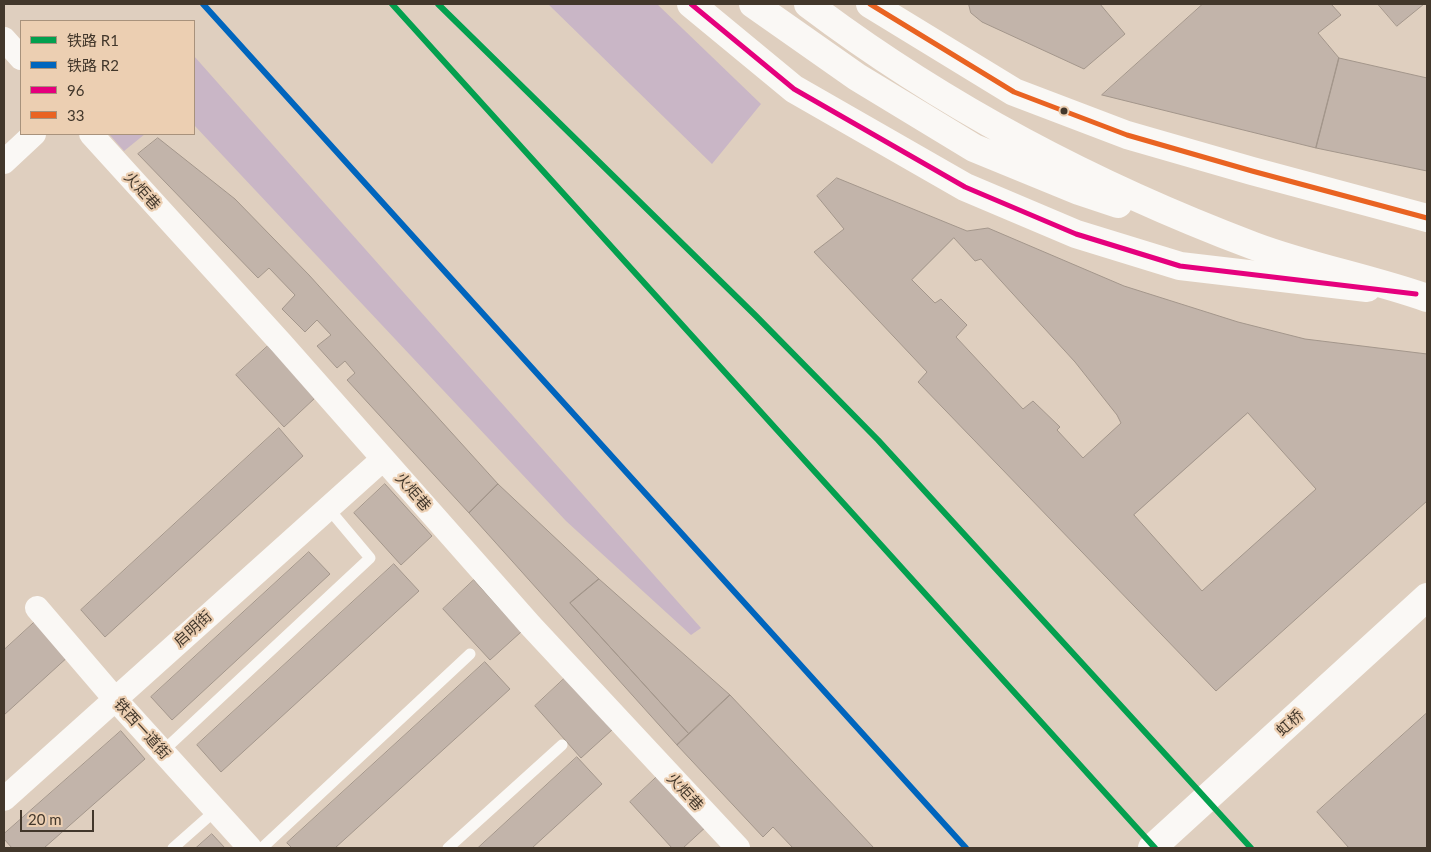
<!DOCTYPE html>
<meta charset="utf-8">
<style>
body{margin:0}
#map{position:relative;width:1431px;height:852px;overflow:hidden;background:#dfcfbf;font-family:Lato,"Noto Sans SC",sans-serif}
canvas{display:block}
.frame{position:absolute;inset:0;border:5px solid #42372b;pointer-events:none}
.legend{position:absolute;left:20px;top:20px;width:175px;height:115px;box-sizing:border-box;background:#eccfb2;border:1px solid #a8927c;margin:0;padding:6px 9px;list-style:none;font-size:15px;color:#42372b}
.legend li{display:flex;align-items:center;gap:10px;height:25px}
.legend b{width:25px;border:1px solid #a8927c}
.scale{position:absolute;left:20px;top:810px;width:74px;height:22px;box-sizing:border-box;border:2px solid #42372b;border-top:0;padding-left:6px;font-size:15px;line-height:18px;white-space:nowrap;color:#42372b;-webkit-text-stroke:4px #eccfb2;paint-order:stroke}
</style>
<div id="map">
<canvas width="1431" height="852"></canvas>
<div class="frame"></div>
<ul class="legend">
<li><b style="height:6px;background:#03a04f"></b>铁路 R1</li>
<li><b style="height:6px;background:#0065bd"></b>铁路 R2</li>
<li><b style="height:6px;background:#e5007d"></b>96</li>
<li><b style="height:6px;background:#e96322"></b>33</li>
</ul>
<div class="scale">20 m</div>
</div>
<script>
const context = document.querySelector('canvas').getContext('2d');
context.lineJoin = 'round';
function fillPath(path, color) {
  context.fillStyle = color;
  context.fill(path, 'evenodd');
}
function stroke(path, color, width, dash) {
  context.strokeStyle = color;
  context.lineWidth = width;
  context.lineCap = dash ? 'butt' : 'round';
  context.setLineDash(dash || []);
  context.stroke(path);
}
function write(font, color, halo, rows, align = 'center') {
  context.font = font + ' Lato,"Noto Sans SC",sans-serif';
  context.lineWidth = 4.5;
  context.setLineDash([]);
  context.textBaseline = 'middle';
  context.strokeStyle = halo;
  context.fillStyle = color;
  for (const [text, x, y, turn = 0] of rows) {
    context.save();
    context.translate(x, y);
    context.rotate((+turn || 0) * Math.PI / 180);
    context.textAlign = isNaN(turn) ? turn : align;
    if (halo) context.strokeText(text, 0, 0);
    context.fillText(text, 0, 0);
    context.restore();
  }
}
const green = new Path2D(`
 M548 4H657L761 104 712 164Z
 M194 56 701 628 691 635 566 521 194 125Z
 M109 134H145L124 151Z`);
const building = new Path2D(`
 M969 4H1100L1125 34 1084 69 982 22 971 13Z
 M1203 4H1331L1341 15 1318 33 1339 58 1316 148 1102 95Z
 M1378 4H1424L1397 26Z
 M1339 58 1427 78V171L1316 148Z
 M158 138 235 199 309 275 498 484 469 513 347 380 355 373 345 361 337 368 317 346 331 335 317 320 305 332 282 309 295 295 269 268 258 278 138 154Z
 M837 178 967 231 988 228 1124 286 1238 322 1305 339 1427 354V501L1216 691 918 382 927 372 814 252 844 229 817 196Z
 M954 238 975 261 981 259 1075 362 1117 415 1121 423 1083 458 1057 430 1060 427 1033 401 1023 409 956 337 967 325 941 299 935 303 912 280Z
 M268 346 315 398 284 427 236 375Z
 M1248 413 1316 489 1202 591 1134 515Z
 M279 428 303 456 105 637 81 610Z
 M385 484 432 536 401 565 354 513Z
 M498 484 599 579 570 603 689 734 677 745 469 513Z
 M309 552 330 574 172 720 151 697Z
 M394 564 419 591 221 772 197 745Z
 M599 579 730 695 689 734 570 603Z
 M474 580 521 632 490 660 443 609Z
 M38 619 70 655 4 715V650Z
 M485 662 510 689 335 848H292L287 843Z
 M565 678 612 730 581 758 535 706Z
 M730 695 874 848H793L773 827 763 837 677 745Z
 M1427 713V848H1349L1317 812Z
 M121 731 145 759 44 848H12L4 839V834Z
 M577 757 602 784 532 848H478Z
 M661 773 708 825 683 848H672L630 802Z
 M212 834 225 848H196Z`);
const lane = new Path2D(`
 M163 751 370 558 328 508
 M173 848 216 810
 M262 848 470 654
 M448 848 562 745`);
const street = new Path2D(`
 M4 39 21 58
 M91 134 281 343 531 626 738 848
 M4 162 34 134
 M37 608 115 699 250 848
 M4 799 383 459`);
const secondary = new Path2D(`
 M691 4 794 89 965 187 1076 234 1180 266 1367 288`);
const primary = new Path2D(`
 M1152 848 1427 597`);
const highway = new Path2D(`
 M753 4 857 77 974 148 1079 191 1118 204
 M808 4C943 106 1095 186 1254 246 1310 267 1370 278 1427 298
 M870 4 1014 92 1127 135 1252 171 1427 218`);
const bus1 = new Path2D(`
 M691 4 794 89 965 187 1076 234 1180 266 1416 294`);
const bus2 = new Path2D(`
 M870 4 1014 92 1127 135 1252 171 1427 218`);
const rail1 = new Path2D(`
 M392 4 1155 848
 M438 4 756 316 878 440 1251 848`);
const rail2 = new Path2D(`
 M203 4 966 848`);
const markers = [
 [1064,111,4.5,"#42372b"]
];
const streetNames = [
 ["火炬巷",142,191,48],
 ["火炬巷",413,492,49],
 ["启明街",193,629,-42],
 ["虹桥",1290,723,-42],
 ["铁西一道街",142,729,48],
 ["火炬巷",685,792,47]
];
fillPath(green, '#c9b6c6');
fillPath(building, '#c2b4aa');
stroke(building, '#a3968b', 1);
stroke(lane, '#faf8f5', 11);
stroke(street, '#faf8f5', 24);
stroke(secondary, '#faf8f5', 28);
stroke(primary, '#faf8f5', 28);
stroke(highway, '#faf8f5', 28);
stroke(bus1, '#e5007d', 5);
stroke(bus2, '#e96322', 5);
stroke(rail1, '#03a04f', 6);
stroke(rail2, '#0065bd', 6);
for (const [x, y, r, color] of markers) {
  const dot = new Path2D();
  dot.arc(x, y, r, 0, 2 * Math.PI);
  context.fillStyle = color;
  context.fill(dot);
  stroke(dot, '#eccfb2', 2);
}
write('15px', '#42372b', '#eccfb2', streetNames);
</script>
